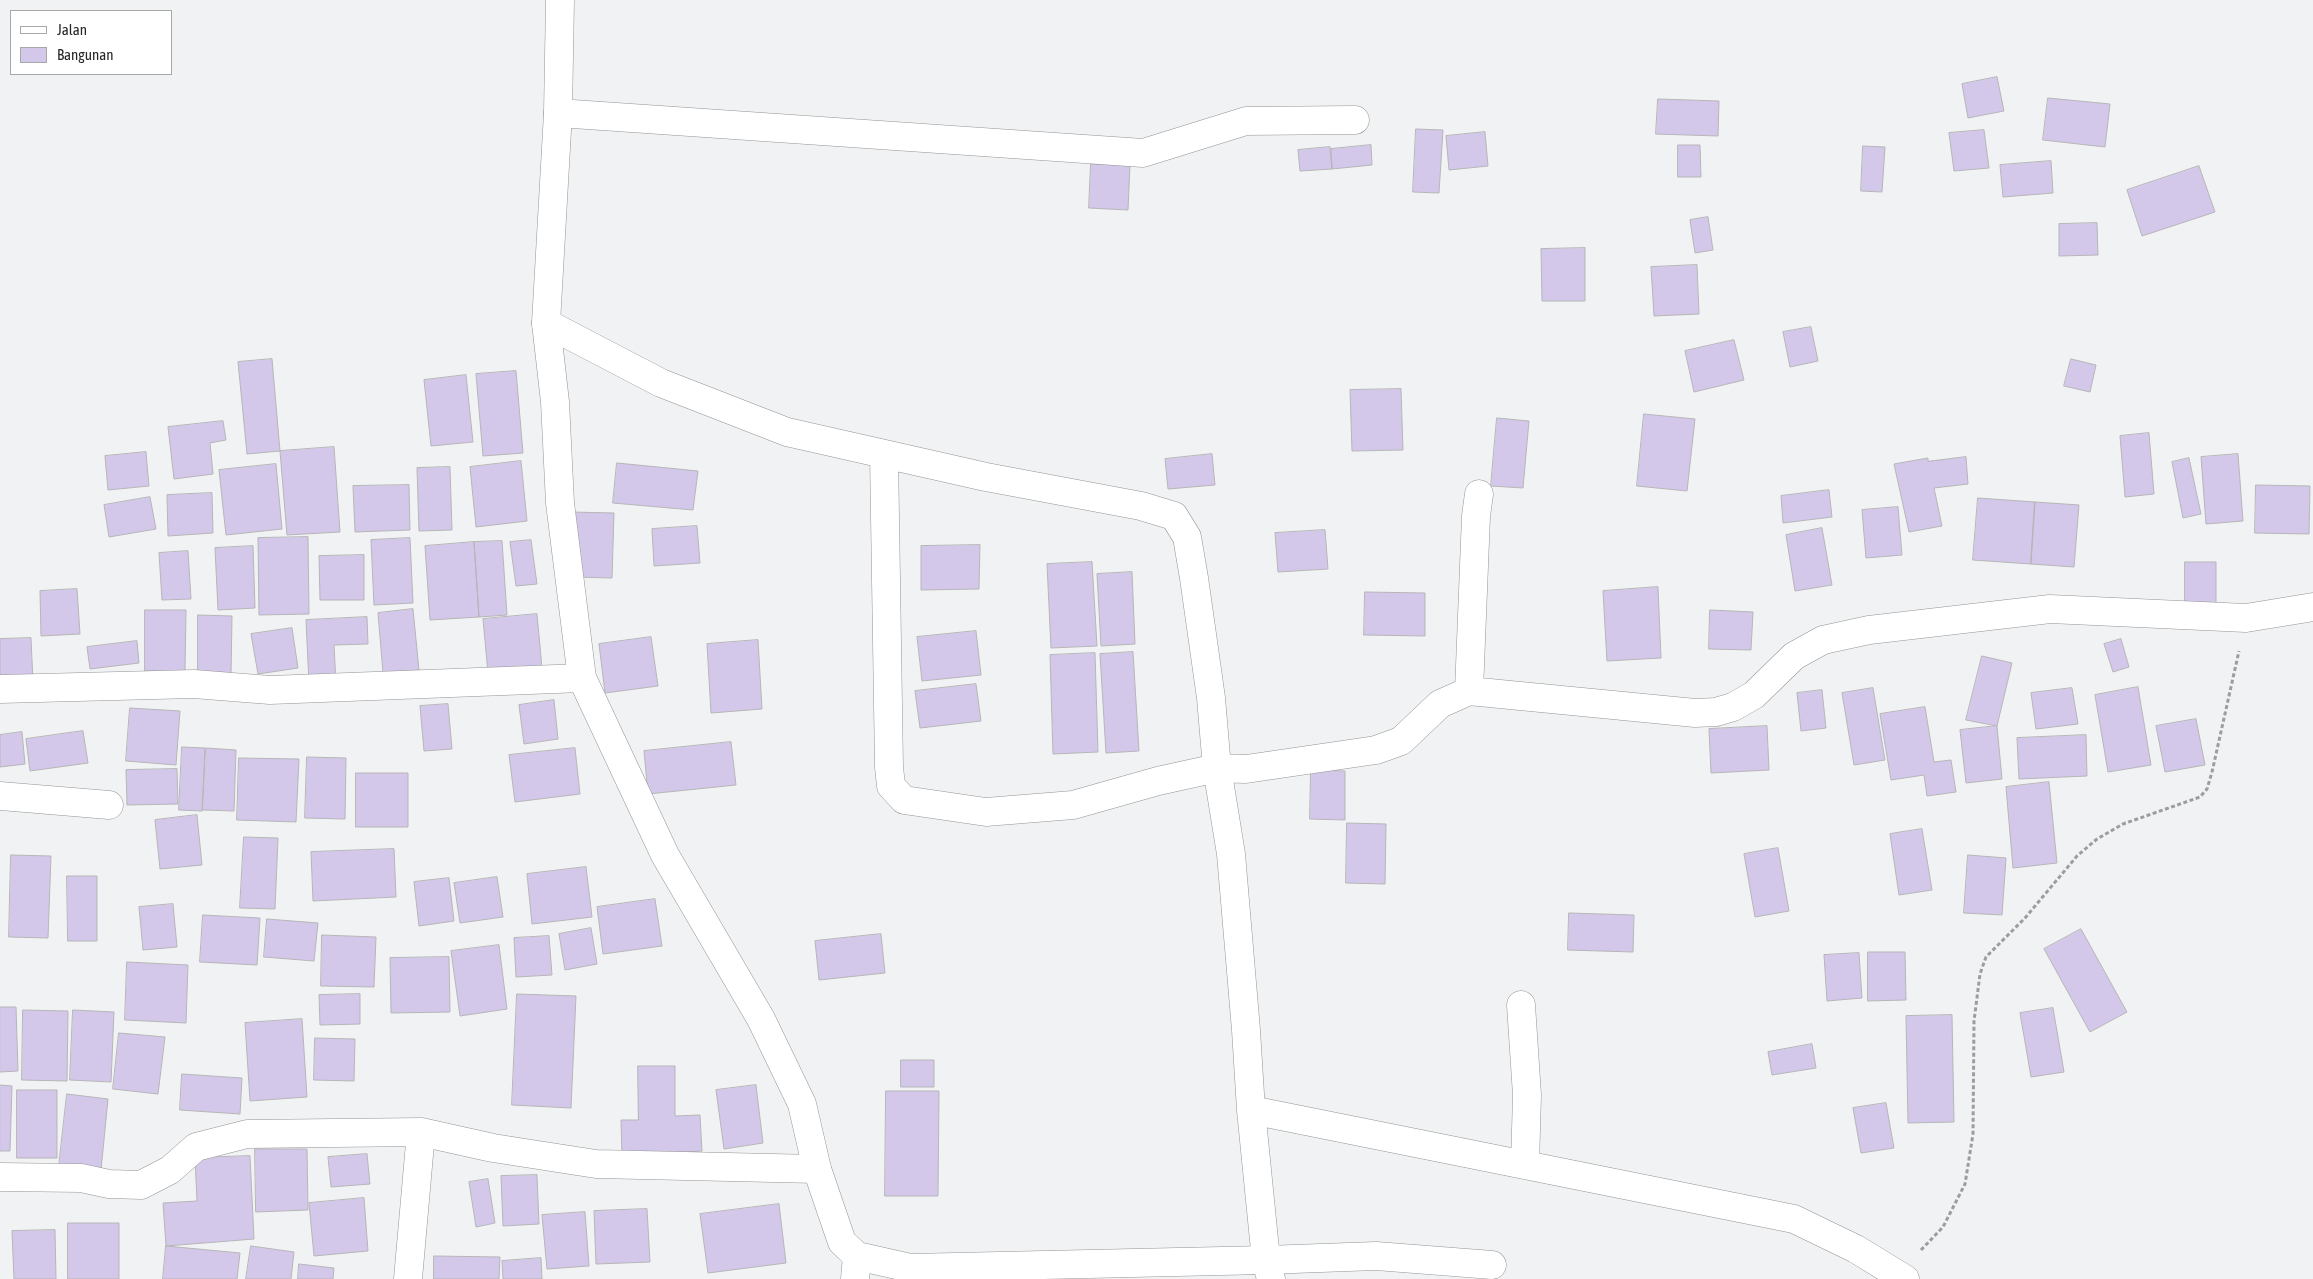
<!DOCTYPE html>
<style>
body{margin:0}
#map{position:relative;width:2313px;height:1279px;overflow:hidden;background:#f1f2f4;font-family:"Asap Condensed",sans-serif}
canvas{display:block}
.legend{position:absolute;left:10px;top:10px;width:162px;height:65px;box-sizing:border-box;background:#fff;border:1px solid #a7a8a8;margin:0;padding:6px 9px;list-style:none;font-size:15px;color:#242525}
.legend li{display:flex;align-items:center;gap:10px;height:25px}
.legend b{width:25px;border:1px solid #a7a8a8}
</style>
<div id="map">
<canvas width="2313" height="1279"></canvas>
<ul class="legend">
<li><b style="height:6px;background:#fff"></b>Jalan</li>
<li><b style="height:14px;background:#d4c8ea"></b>Bangunan</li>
</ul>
</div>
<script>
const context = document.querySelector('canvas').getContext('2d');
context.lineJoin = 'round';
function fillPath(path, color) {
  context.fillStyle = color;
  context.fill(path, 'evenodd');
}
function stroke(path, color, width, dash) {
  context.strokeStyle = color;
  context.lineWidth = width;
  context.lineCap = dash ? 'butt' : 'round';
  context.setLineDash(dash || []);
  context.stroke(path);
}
const building = new Path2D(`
 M1997 77 2004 111 1968 118 1962 84Z
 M2048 98 2110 104 2105 147 2043 140Z
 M1658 99 1719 101 1718 136 1656 134Z
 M1416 129 1443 130 1439 193 1413 192Z
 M1984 130 1989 168 1954 171 1949 133Z
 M1485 132 1488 166 1449 170 1446 136Z
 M1371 145 1372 165 1332 169 1331 149Z
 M1678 145H1700L1701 177H1678Z
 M1863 146 1885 147 1882 192 1861 191Z
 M1330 147 1332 169 1300 171 1298 150Z
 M2051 161 2053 193 2003 197 2000 165Z
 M1091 164 1130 165 1128 210 1089 208Z
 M2199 166 2215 212 2142 236 2127 190Z
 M1708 217 1713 250 1695 253 1690 220Z
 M2097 223 2098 255 2059 256V224Z
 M1585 248V301H1542L1541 249Z
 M1697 265 1699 314 1654 316 1651 267Z
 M1811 327 1818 361 1790 367 1783 332Z
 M1734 340 1744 380 1694 392 1685 351Z
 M272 359 280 451 247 454 238 362Z
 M2071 359 2096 365 2090 392 2064 386Z
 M516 371 523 453 483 456 476 374Z
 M466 375 473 442 431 446 424 380Z
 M1401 389 1403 450 1352 451 1350 390Z
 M1644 414 1695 419 1687 491 1637 486Z
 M1497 418 1529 421 1523 488 1491 486Z
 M223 421 226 440 210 443 213 474 174 479 168 427Z
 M2149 433 2154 494 2125 497 2120 436Z
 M334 447 340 532 287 535 280 451Z
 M146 452 149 486 108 490 105 456Z
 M1212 454 1215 485 1168 489 1165 459Z
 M2238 454 2243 521 2206 524 2201 457Z
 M1966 457 1968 484 1934 488 1942 526 1909 532 1894 464 1928 458V461Z
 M2189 458 2201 514 2183 518 2172 462Z
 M521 461 527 521 476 527 470 467Z
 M617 463 698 471 693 510 613 503Z
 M276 464 282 529 226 535 219 470Z
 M450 467 452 530 419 531 417 468Z
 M409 485 410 530 355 532 353 486Z
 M2256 485 2310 486 2309 534 2255 533Z
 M1829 490 1832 517 1783 523 1781 496Z
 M212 493 213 533 168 536 167 495Z
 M150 497 156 529 109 537 104 505Z
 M1978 498 2035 502 2031 564 1973 560Z
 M2035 502 2079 505 2074 567 2031 564Z
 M1898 507 1902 555 1866 558 1862 510Z
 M571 512 614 513 612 578 570 577Z
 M697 526 700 563 654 566 652 529Z
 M1822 528 1832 585 1795 591 1786 535Z
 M1325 530 1328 569 1278 572 1275 533Z
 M308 537 309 614 259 615 258 538Z
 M410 538 413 603 374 605 371 540Z
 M531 540 537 584 516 586 510 542Z
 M502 541 507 615 479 617 474 542Z
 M474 542 479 617 430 620 425 546Z
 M980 545 979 589 921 590V546Z
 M253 546 255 608 218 610 215 548Z
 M188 551 191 599 162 600 159 553Z
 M364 555V600H320L319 556Z
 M1092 562 1097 646 1051 648 1047 564Z
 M2185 562H2216V609H2185Z
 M1132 572 1135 644 1101 646 1097 574Z
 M1658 587 1661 658 1607 661 1603 591Z
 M77 589 80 634 41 636 40 591Z
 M1365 592 1425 593V636L1364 635Z
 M413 609 419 670 383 673 378 613Z
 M145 610H186L185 672 145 671Z
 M1710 610 1753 612 1751 650 1709 649Z
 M537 614 542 668 488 673 483 619Z
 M198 615 232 616 231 675 198 674Z
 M367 617 368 644 334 645 336 683 309 684 306 620Z
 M292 628 298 668 258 674 251 634Z
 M976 631 981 675 922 681 917 637Z
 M651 637 658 686 605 693 599 644Z
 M31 638 33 682 0 683V639Z
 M2121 639 2129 667 2113 672 2104 644Z
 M758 640 762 709 711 713 707 644Z
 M137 641 139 663 90 669 87 647Z
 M1133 652 1139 751 1106 753 1100 654Z
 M1095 653 1098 752 1053 754 1050 655Z
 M1982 656 2012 663 1997 726 1966 720Z
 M976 684 981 721 920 728 915 691Z
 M2138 687 2151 765 2108 772 2095 695Z
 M1873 688 1885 760 1854 765 1842 693Z
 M2072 688 2078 724 2036 729 2031 693Z
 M1822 690 1826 728 1801 731 1797 693Z
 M554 700 558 739 524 744 519 705Z
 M448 704 452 749 424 751 420 706Z
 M1925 707 1934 762 1951 760 1956 792 1927 796 1924 775 1891 780 1880 714Z
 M130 708 180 711 176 765 126 761Z
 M2196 719 2205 765 2165 772 2156 726Z
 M1767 726 1769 770 1711 773 1709 729Z
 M1997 726 2002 779 1966 783 1960 730Z
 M83 731 88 763 30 771 26 739Z
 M22 732 25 764 0 767V735Z
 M2086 735 2087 776 2019 779 2017 738Z
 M731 742 736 785 648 794 644 751Z
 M182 747 205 748 202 811 179 810Z
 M206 748 236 750 234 811 203 810Z
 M575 748 580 794 515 802 509 755Z
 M307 757 346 758 345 819 305 818Z
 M239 758 299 759 296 822 237 820Z
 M177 769 178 804 127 805 126 770Z
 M1311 770 1345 771V820L1310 819Z
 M356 773H408V827H356Z
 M2049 782 2057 863 2013 868 2006 787Z
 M197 815 202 865 160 869 155 820Z
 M1347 823 1386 824 1385 884 1346 883Z
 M1922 829 1932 890 1899 895 1890 834Z
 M244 837 278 838 275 909 240 908Z
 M1778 848 1789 911 1755 917 1744 854Z
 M394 849 396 897 313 901 311 852Z
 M11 855 51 856 48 938 9 937Z
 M1968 855 2006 858 2002 915 1964 913Z
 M586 867 592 917 532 924 527 874Z
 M67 876H97V941H68Z
 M497 877 503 917 460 923 454 883Z
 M449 878 454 921 419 926 414 882Z
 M655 899 662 946 603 954 597 907Z
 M173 904 177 947 143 950 139 907Z
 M1569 913 1634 915 1633 952 1568 950Z
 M203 915 260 918 257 965 200 962Z
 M267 919 318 923 314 961 264 957Z
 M591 928 597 964 565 970 559 934Z
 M2081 929 2127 1012 2090 1032 2044 949Z
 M881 934 885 973 819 980 815 941Z
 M322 935 376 937 374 987 321 986Z
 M549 936 552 975 516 977 514 938Z
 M499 945 507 1009 460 1016 451 951Z
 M1868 952H1905L1906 1000 1868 1001Z
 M1859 953 1862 998 1827 1001 1824 955Z
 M449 957 450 1012 391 1013 390 958Z
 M127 962 188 965 186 1023 125 1020Z
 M360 994V1024L320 1025 319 995Z
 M517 994 576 996 571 1108 512 1105Z
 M0 1007H16L18 1071 0 1072Z
 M2053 1008 2064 1072 2031 1077 2020 1013Z
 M23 1010 68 1011 67 1081 22 1080Z
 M73 1010 114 1012 111 1082 70 1080Z
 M1952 1015 1954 1122 1908 1123 1906 1016Z
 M302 1019 307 1097 250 1101 245 1023Z
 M119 1033 165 1037 158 1094 113 1089Z
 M315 1038 355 1039 354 1081 314 1080Z
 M1812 1044 1816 1068 1772 1075 1768 1052Z
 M901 1060H934V1087H901Z
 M638 1066H675V1116L700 1115 702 1151 622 1156 621 1120H638Z
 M182 1074 242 1078 240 1114 180 1110Z
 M0 1085 12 1086 10 1151H0Z
 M756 1085 763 1143 724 1149 716 1090Z
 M17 1090H57V1158H17Z
 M886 1091H939L938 1196H885Z
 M67 1094 108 1099 101 1170 59 1166Z
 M1886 1103 1894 1148 1861 1153 1853 1108Z
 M255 1149H307L308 1210 256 1212Z
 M367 1154 370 1184 331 1187 328 1157Z
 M250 1156 254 1239 166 1246 163 1203 197 1201 195 1158Z
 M537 1175 539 1224 503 1226 501 1176Z
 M488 1179 495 1223 476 1227 469 1182Z
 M364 1198 368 1251 314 1256 309 1203Z
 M779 1204 786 1263 708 1273 700 1214Z
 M647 1209 650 1262 596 1264 594 1211Z
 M585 1212 589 1266 547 1269 542 1215Z
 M68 1223H119V1279H68Z
 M55 1230 56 1279H14L12 1231Z
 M166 1246 240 1253 237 1279H163Z
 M251 1246 294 1252 291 1279H246Z
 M434 1256 500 1257 499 1279H434Z
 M541 1258 542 1279H503L502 1261Z
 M299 1264 334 1268 333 1279H298Z`);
const path = new Path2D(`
 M1921 1250 1943 1227 1965 1184 1973 1134 1974 1021 1980 974 1986 957 2025 918 2077 856 2097 839 2123 824 2200 797 2207 789 2212 772 2239 651`);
const minor = new Path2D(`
 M558 113 1143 153 1246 121 1355 120
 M546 323 661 383 787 432 986 477 1141 506 1174 516 1187 537 1194 578 1211 698 1217 768 1158 781 1073 805 986 812 904 800 891 786 889 767 884 454
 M0 689 194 684 270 690 582 678
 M1469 691 1476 516 1479 494
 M0 796 109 805
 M1521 1005 1527 1095 1525 1165
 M1251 1110 1794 1219 1856 1249 1905 1279
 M0 1177 81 1178 109 1184 141 1185 170 1170 196 1147 247 1134 421 1132 493 1148 596 1164 817 1169
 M1492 1265 1376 1256 1266 1260 1251 1110 1246 1030 1231 854 1217 768 1246 769 1376 750 1401 741 1440 704 1469 691 1695 713 1716 712 1733 707 1754 695 1794 656 1823 640 1869 630 2050 609 2246 618 2313 607
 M408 1279 421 1132
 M855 1279 857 1256`);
const tertiary = new Path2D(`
 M560 0 558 113 546 323 555 402 560 503 582 678 665 855 761 1019 802 1104 817 1169 842 1242 857 1256 910 1268 1266 1260 1271 1279`);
fillPath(building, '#d4c8ea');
stroke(building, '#b6b5b7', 1);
stroke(minor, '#939495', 29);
stroke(tertiary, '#939495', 29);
stroke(path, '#9c9d9e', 3, [4, 2.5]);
stroke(minor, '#fff', 28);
stroke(tertiary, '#fff', 28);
</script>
